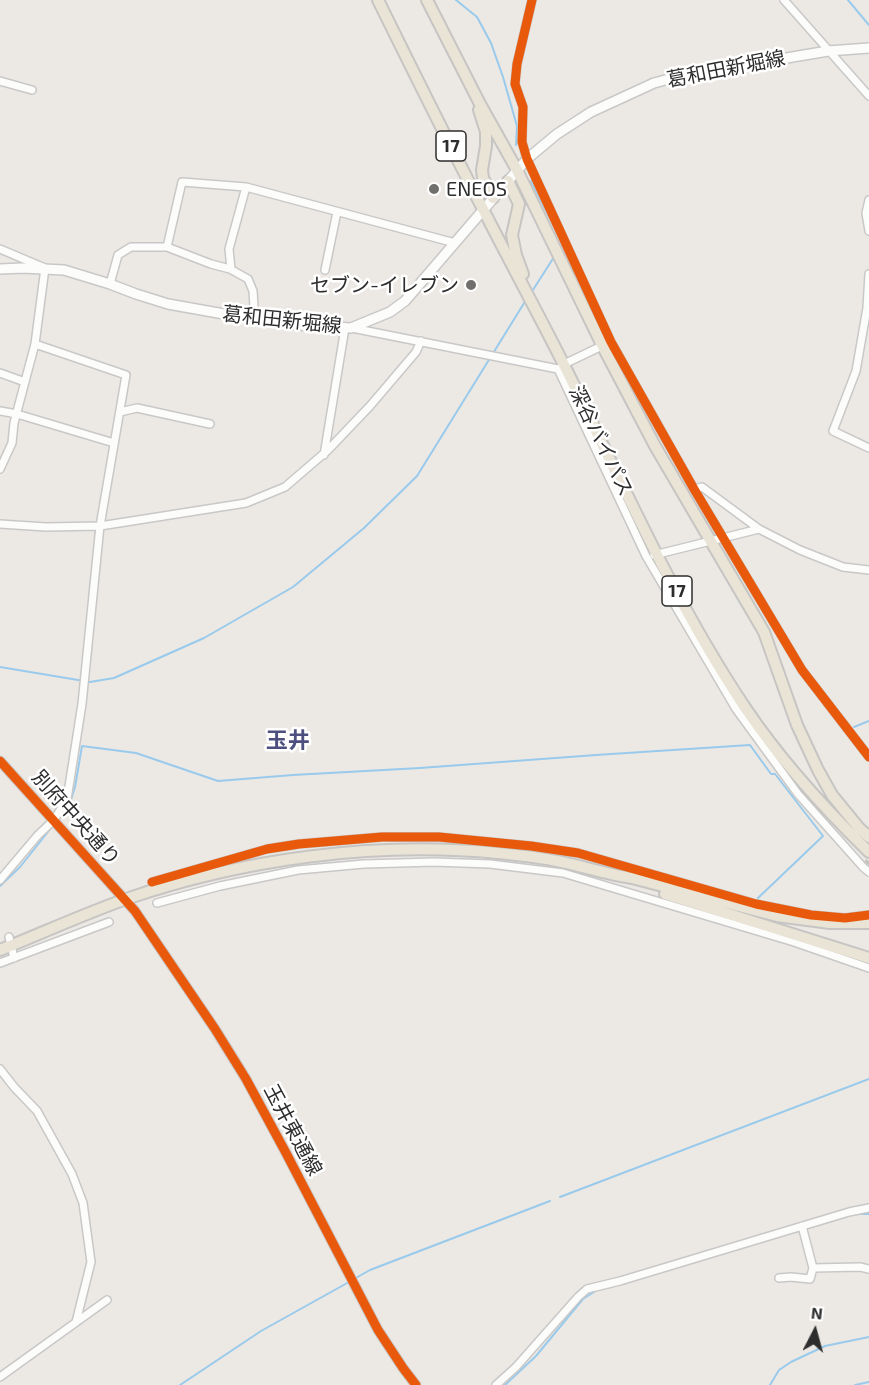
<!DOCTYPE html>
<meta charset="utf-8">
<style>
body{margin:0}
#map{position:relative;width:869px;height:1385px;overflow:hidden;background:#ece9e4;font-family:"Exo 2",sans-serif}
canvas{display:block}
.north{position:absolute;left:785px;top:1301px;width:60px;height:60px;-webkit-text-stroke:4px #fff;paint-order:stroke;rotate:6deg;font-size:16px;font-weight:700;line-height:24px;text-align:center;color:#2d2d2d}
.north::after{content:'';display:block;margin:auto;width:21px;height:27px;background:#2d2d2d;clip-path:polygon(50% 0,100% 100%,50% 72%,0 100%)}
</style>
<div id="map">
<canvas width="869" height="1385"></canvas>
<div class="north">N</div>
</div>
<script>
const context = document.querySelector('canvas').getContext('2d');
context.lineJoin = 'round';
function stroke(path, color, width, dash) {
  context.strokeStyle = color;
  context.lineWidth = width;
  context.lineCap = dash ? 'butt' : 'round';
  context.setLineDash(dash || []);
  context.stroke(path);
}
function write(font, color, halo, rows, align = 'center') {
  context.font = font + ' "Exo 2","Noto Sans JP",sans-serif';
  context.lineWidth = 5;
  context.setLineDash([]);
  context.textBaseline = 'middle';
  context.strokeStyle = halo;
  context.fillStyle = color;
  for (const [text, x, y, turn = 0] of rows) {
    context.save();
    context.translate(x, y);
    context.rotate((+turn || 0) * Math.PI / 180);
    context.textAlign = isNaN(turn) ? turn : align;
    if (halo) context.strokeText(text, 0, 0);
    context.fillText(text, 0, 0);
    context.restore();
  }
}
const stream = new Path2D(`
 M456 0 477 17 491 43 503 77 517 126 516 145
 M848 0 869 25
 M531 181 557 233
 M531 293 554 257
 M0 667 90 682 114 678 204 638 293 587 364 528 417 476 526 300
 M854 727 869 721
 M68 809 75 787 82 746 136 753 218 781 293 775 420 768 596 755 750 745 771 774H775L823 836 758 898
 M0 886 20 867 51 828
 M560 1197 869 1079
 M740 1248 855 1214H869
 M354 1279 370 1270 550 1201
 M180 1385 261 1331 349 1282
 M505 1385 536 1356 583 1299 597 1290 611 1287
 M770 1385 779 1370 791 1362 825 1346 869 1337
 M855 1385 869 1382`);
const minorTunnel = new Path2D(`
 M867 864 869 861`);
const minor = new Path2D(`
 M532 0 517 64 515 84 523 107 522 142 527 159 611 342 694 489 802 670 869 757
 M784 0 869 96
 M0 81 32 90
 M869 200 866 213 869 231
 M167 247 182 182 246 187 455 243
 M0 249 45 268 35 344 14 423 12 443 0 469
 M231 269 229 249 246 187
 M325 270 337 212
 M869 274 867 308 856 371 833 431 869 448
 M110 284 118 255 131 247H167L211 264 230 269 248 279 253 291 254 307 252 319
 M352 328 558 369
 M562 365 606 344
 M558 369 646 556 736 709 798 794 863 867 869 872
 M0 373 25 382
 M0 411 17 414 114 443
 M120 412 137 408 210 424
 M324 455 345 328
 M694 489 702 487 759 529 800 550 843 567 869 570
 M0 524 46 527 100 526 246 503 285 487 328 450 370 406 416 352 421 341
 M654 555 759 529
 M0 880 38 835 54 820 67 799 82 704 100 526 126 375 35 344
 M152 882 267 849 299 844 382 837H439L531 846 578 853 756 904 811 915 845 918 869 915
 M157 903 220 886 298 870 364 864 434 862 490 864 563 873 794 942 869 968
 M9 937 14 958
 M0 963 109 922
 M0 1069 14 1087 37 1111 72 1174 83 1203 91 1262 76 1322
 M813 1268 860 1267 869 1269
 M779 1278 791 1277 810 1279 813 1268 802 1226
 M0 1377 107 1300
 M496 1385 516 1367 578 1297 587 1289 620 1281 849 1212 869 1208`);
const tertiary = new Path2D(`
 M0 761 135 911 215 1029 246 1079 286 1153 378 1330 403 1368 416 1385`);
const secondary = new Path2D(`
 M0 269 23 268 64 270 110 284 136 294 168 304 252 319 297 325 351 328 390 312 405 301 527 159 557 134 591 112 654 83 680 76 828 51 869 48`);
const trunk = new Path2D(`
 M378 0C413 71 448 142 485 213 511 264 539 315 565 367 622 482 674 602 746 709 781 761 824 808 869 852
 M427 0 480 104 517 170 602 345 655 446 764 632 797 725 818 770 832 795 859 828 869 837
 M479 110 486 132V146L482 170 483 178 493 198
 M508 181 519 204 512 235 516 255 523 274
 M665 894 869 958
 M0 950C42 933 84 914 126 899 243 859 375 841 498 853 517 855 538 857 557 861 582 866 606 874 632 878L777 916 830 923H869`);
const cycleway = new Path2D(`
 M532 0 517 64 515 84 523 107 522 142 527 159 611 342 694 489 802 670 869 757
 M0 761 135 911 215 1029 246 1079 286 1153 378 1330 403 1368 416 1385
 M152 882 267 849 299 844 382 837H439L531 846 578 853 756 904 811 915 845 918 869 915`);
const markers = [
 [434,189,6,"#706f6d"],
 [471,285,6,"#706f6d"]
];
const shields = [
 [451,146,30],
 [677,591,30]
];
const shieldNames = [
 ["17",451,146],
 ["17",677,591]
];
const streetNames = [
 ["葛和田新堀線",726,69,-11],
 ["葛和田新堀線",282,320,6],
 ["深谷バイパス",601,441,64],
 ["別府中央通り",76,818,48],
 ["玉井東通線",293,1130,62]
];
const poiNames = [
 ["ENEOS",446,189],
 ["セブン-イレブン",459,285,"right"]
];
const quarterNames = [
 ["玉井",288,741]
];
stroke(stream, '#99caec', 2);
stroke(minorTunnel, '#c6c3bf', 7, [7, 3.5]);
stroke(minor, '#c9c8c8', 10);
stroke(tertiary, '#c9c8c8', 11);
stroke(secondary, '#c9c8c8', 12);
stroke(trunk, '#c6c5c3', 14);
stroke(minor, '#fcfcfb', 7);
stroke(tertiary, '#fcfcfb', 8);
stroke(secondary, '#fcfcfb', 9);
stroke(trunk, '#e9e4d6', 10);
stroke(cycleway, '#e8590c', 9);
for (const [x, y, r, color] of markers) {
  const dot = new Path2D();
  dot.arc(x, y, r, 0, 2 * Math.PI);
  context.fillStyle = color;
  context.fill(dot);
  stroke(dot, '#fff', 2);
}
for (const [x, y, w] of shields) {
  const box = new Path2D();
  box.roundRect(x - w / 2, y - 15, w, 30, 4.5);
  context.fillStyle = '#fff';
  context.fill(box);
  stroke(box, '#2d2d2d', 1.5);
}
write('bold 18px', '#2d2d2d', null, shieldNames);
write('20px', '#2d2d2d', '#fff', streetNames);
write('20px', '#2d2d2d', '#fff', poiNames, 'left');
write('bold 22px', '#4d4f7f', '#fff', quarterNames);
</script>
